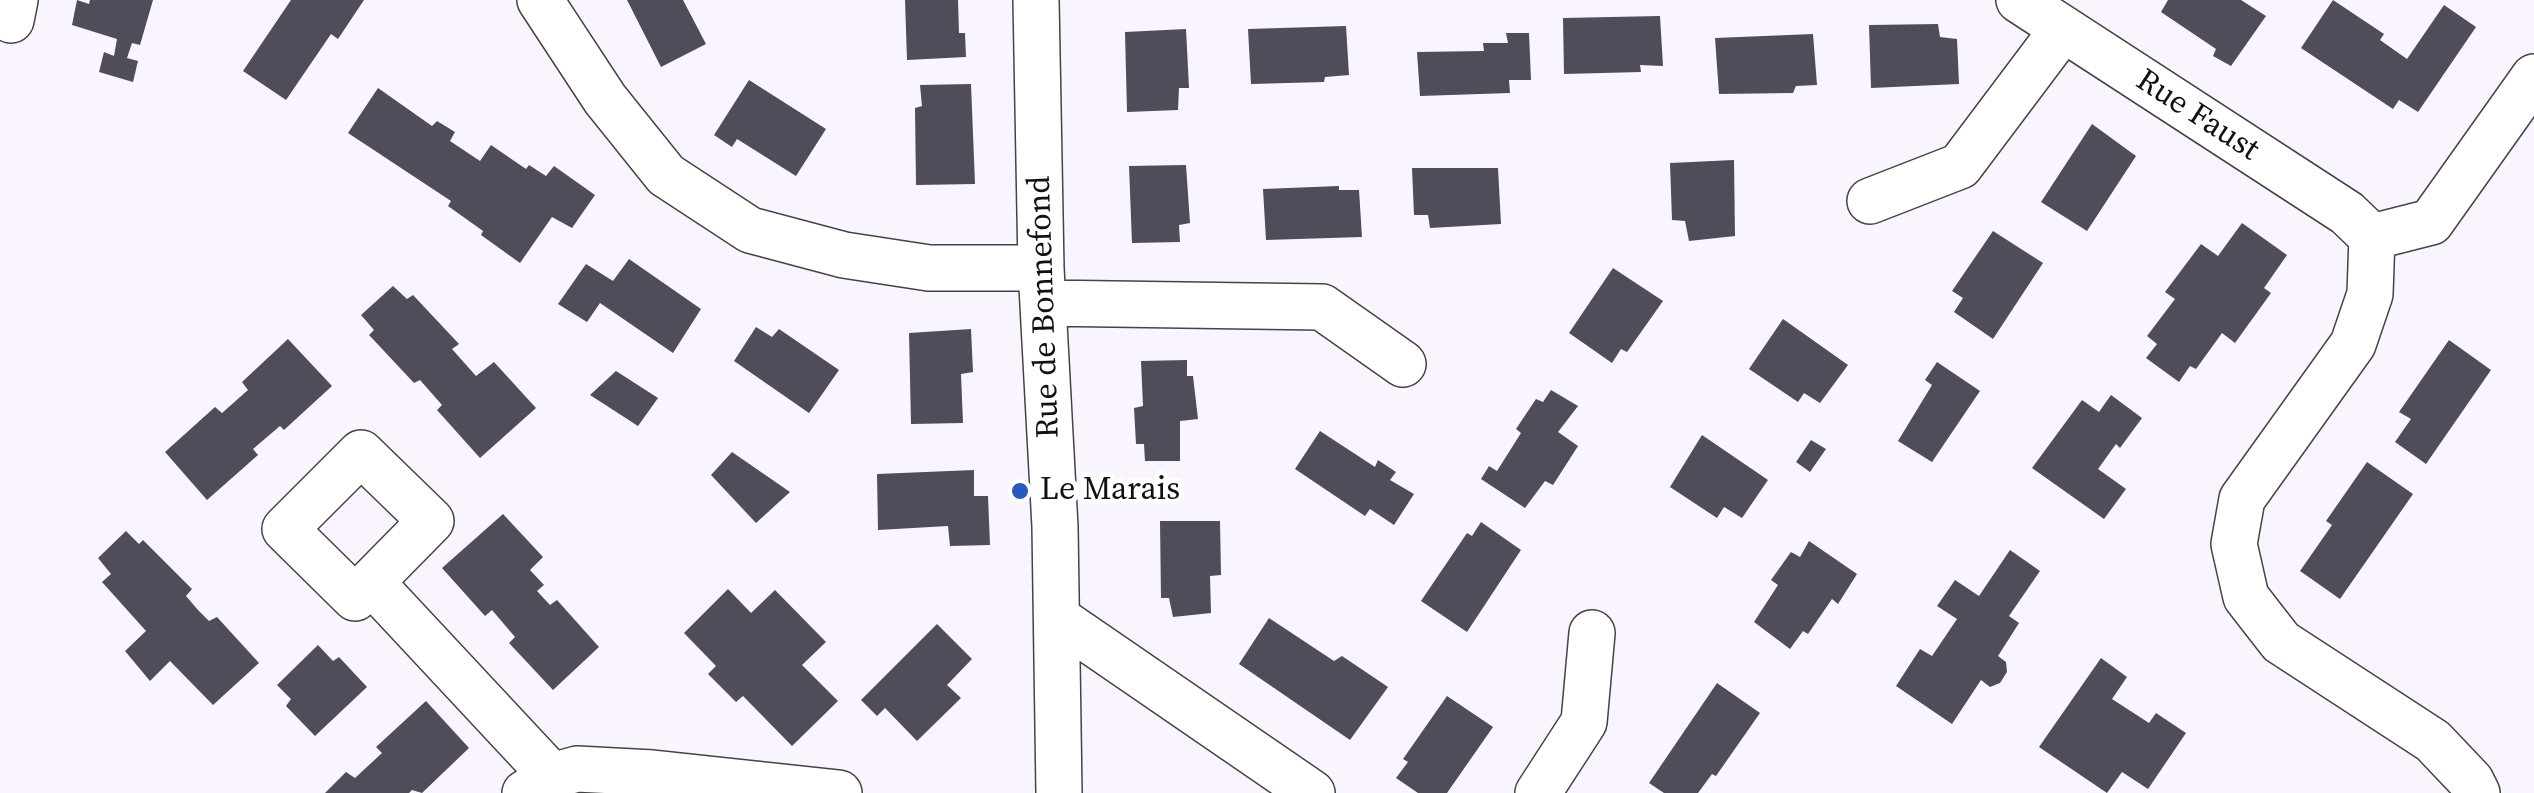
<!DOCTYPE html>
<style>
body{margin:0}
canvas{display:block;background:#faf4ff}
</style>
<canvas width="2534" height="793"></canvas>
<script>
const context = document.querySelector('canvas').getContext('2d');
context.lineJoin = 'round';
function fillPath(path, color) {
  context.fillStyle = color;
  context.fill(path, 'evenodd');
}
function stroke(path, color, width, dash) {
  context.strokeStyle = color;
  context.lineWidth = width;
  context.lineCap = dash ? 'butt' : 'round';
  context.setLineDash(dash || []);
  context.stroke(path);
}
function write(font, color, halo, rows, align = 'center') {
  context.font = font + ' "Source Serif 4",serif';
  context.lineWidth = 10;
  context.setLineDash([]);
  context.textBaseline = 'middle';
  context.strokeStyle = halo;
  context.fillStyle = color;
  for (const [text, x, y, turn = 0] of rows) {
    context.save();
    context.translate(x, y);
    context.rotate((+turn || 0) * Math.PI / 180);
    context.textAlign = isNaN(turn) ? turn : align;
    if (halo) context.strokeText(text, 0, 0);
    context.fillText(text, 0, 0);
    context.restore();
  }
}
const building = new Path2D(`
 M77 0 89 4 90 0H153L140 45 132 43 127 58 138 61 133 82 99 72 104 52 114 56 117 39 72 25Z
 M291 0H364L338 39 331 34 286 100 243 71Z
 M627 0H683L706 44 661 67Z
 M905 0H958L959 33H965L966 57 907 60Z
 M2168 0H2241L2266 16 2231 66 2213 56 2216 49 2161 12Z
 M2333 0 2384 34 2380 40 2407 59 2444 5 2476 27 2418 112 2399 100 2393 109 2301 48Z
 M1660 16 1663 66 1640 65 1641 72 1564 74 1563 18Z
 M1938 24 1940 37 1957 39 1959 84 1871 88 1869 25Z
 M1346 26 1349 75 1325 77 1324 82 1251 84 1248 29Z
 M1186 29 1189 88H1179L1178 110 1127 112 1125 32Z
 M1506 33H1529L1531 80H1509L1510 93 1420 96 1417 52 1484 51 1483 43H1508Z
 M1813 34 1817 85 1796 86 1793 93 1719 94 1715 38Z
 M749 80 826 129 796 176 737 139 732 147 714 135Z
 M971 84 975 184 916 185 915 108 922 106 920 85Z
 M378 88 432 126 437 121 455 132 450 141 480 161 491 145 526 169 529 165 546 176 554 166 595 195 572 228 552 217 520 263 481 235 483 231 448 206 451 201 348 133Z
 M2092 124 2136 156 2087 231 2041 202Z
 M1734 160 1735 236 1689 241 1685 221 1672 220 1670 163Z
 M1186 165 1190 223 1179 225 1180 242 1132 243 1129 166Z
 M1412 168H1498L1501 224 1430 228 1428 215H1414Z
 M1339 186V190H1359L1362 237 1266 240 1263 189Z
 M2242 223 2287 255 2264 288 2271 293 2235 343 2222 333 2196 369 2190 366 2179 382 2146 358 2157 344 2147 336 2175 299 2165 292 2201 244 2218 256Z
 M1993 231 2043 263 1993 339 1954 312 1963 298 1952 291Z
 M629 259 701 309 673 353 600 303 587 322 558 304 586 264 613 281Z
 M1613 268 1663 301 1627 352 1621 349 1612 363 1569 333Z
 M393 286 407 299 413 295 459 344 452 349 476 376 494 362 536 408 480 458 437 410 442 405 420 380 414 383 369 335 374 330 361 315Z
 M1783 319 1848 365 1820 403 1804 393 1798 402 1749 369Z
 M756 327 772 337 779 329 839 370 809 413 734 361Z
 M971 329 973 372 961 374 963 423 911 424 909 333Z
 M288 339 332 386 284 430 280 426 253 449 258 455 207 500 165 452 215 407 222 413 248 390 242 382Z
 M2449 340 2491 370 2426 464 2395 442 2411 419 2399 412Z
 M1187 360V376H1193L1198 419 1180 421V461H1145L1144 444H1136L1134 408 1143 406 1141 361Z
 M1937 362 1980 391 1932 462 1898 441 1932 385 1925 380Z
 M616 371 658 398 638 426 590 395Z
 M1551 390 1578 406 1558 432 1578 446 1553 485 1545 481 1525 508 1481 479 1489 466 1497 471 1521 433 1516 429 1536 399 1543 402Z
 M2111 395 2142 418 2120 448 2116 444 2098 469 2126 489 2104 519 2032 468 2082 400 2099 412Z
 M1320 431 1375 467 1378 460 1396 472 1390 480 1414 494 1394 525 1370 509 1365 516 1295 469Z
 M1702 435 1768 480 1742 518 1724 507 1717 518 1670 487Z
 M1811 440 1826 449 1810 472 1796 462Z
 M732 452 790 492 756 523 711 475Z
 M2367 462 2413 494 2340 599 2300 571 2332 525 2326 521Z
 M974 470V496H988L990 545 950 546 948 526 878 530 877 474Z
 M503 514 543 557 530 570 544 585 537 591 550 605 557 600 599 647 553 690 509 643 515 637 492 610 485 616 442 568Z
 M1160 521H1220L1221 575 1210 576 1211 613 1173 617 1169 598H1161Z
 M1481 522 1521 550 1467 632 1421 601 1467 533 1472 536Z
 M126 531 139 544 143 540 192 589 186 596 198 610 209 621 217 617 259 663 213 705 170 661 150 681 125 651 146 631 102 582 111 574 98 558Z
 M1809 541 1857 574 1838 604 1832 599 1808 634 1803 631 1790 649 1754 622 1778 585 1771 580 1791 552 1800 557Z
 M2010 550 2040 571 2009 616 2019 623 1998 656 2006 662 2007 672 2000 683 1990 687 1981 680 1952 724 1896 686 1920 649 1932 656 1957 619 1937 606 1955 580 1979 596Z
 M728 589 751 613 775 590 826 642 802 665 838 701 792 746 743 696 736 702 708 674 716 666 684 633Z
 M1269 618 1334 661 1342 656 1388 687 1350 740 1239 664Z
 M937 624 972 659 947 685 961 698 917 741 885 708 877 716 861 700Z
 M318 645 333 661 339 657 367 687 315 736 286 706 291 699 277 685Z
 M2101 658 2127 677 2112 699 2149 723 2156 713 2186 733 2148 789 2122 772 2107 793 2039 747Z
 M1717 683 1760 713 1716 776 1712 774 1698 793H1664L1649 783Z
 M1447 696 1493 727 1447 793H1418L1396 778 1408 762 1403 759Z
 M426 701 469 748 422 793 412 790 409 793H325L346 772 355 778 382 753 376 747Z`);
const minor = new Path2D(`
 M540 0 605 99 666 175 750 230 844 255 929 268H1041
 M1036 0 1041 268 1055 527 1059 793
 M2019 0 2347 213 2372 237
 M11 20 15 0
 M1870 201 1960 166 2063 29
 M1043 303 1322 307 1403 364
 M371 582 355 598 285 529 361 453 431 521 371 582 552 776
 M1057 618 1312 793
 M525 793 552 776 577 769 653 773 839 793
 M1538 793 1584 722 1592 633
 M2477 793 2471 781 2433 741 2281 642 2246 597 2234 544 2242 499 2353 344 2370 294 2372 237 2431 222 2534 77`);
const markers = [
 [1020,491,10,"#2859c1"]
];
const streetNames = [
 ["Rue Faust",2197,116,33],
 ["Rue de Bonnefond",1045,307,-92]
];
const poiNames = [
 ["Le Marais",1040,491]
];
fillPath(building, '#4e4d59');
stroke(minor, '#444', 48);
stroke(minor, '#fff', 45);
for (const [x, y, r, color] of markers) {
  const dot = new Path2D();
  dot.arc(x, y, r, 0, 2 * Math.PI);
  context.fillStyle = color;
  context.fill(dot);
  stroke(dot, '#fff', 4);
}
write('32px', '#111', '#fff', streetNames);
write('32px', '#111', '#fff', poiNames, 'left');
</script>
